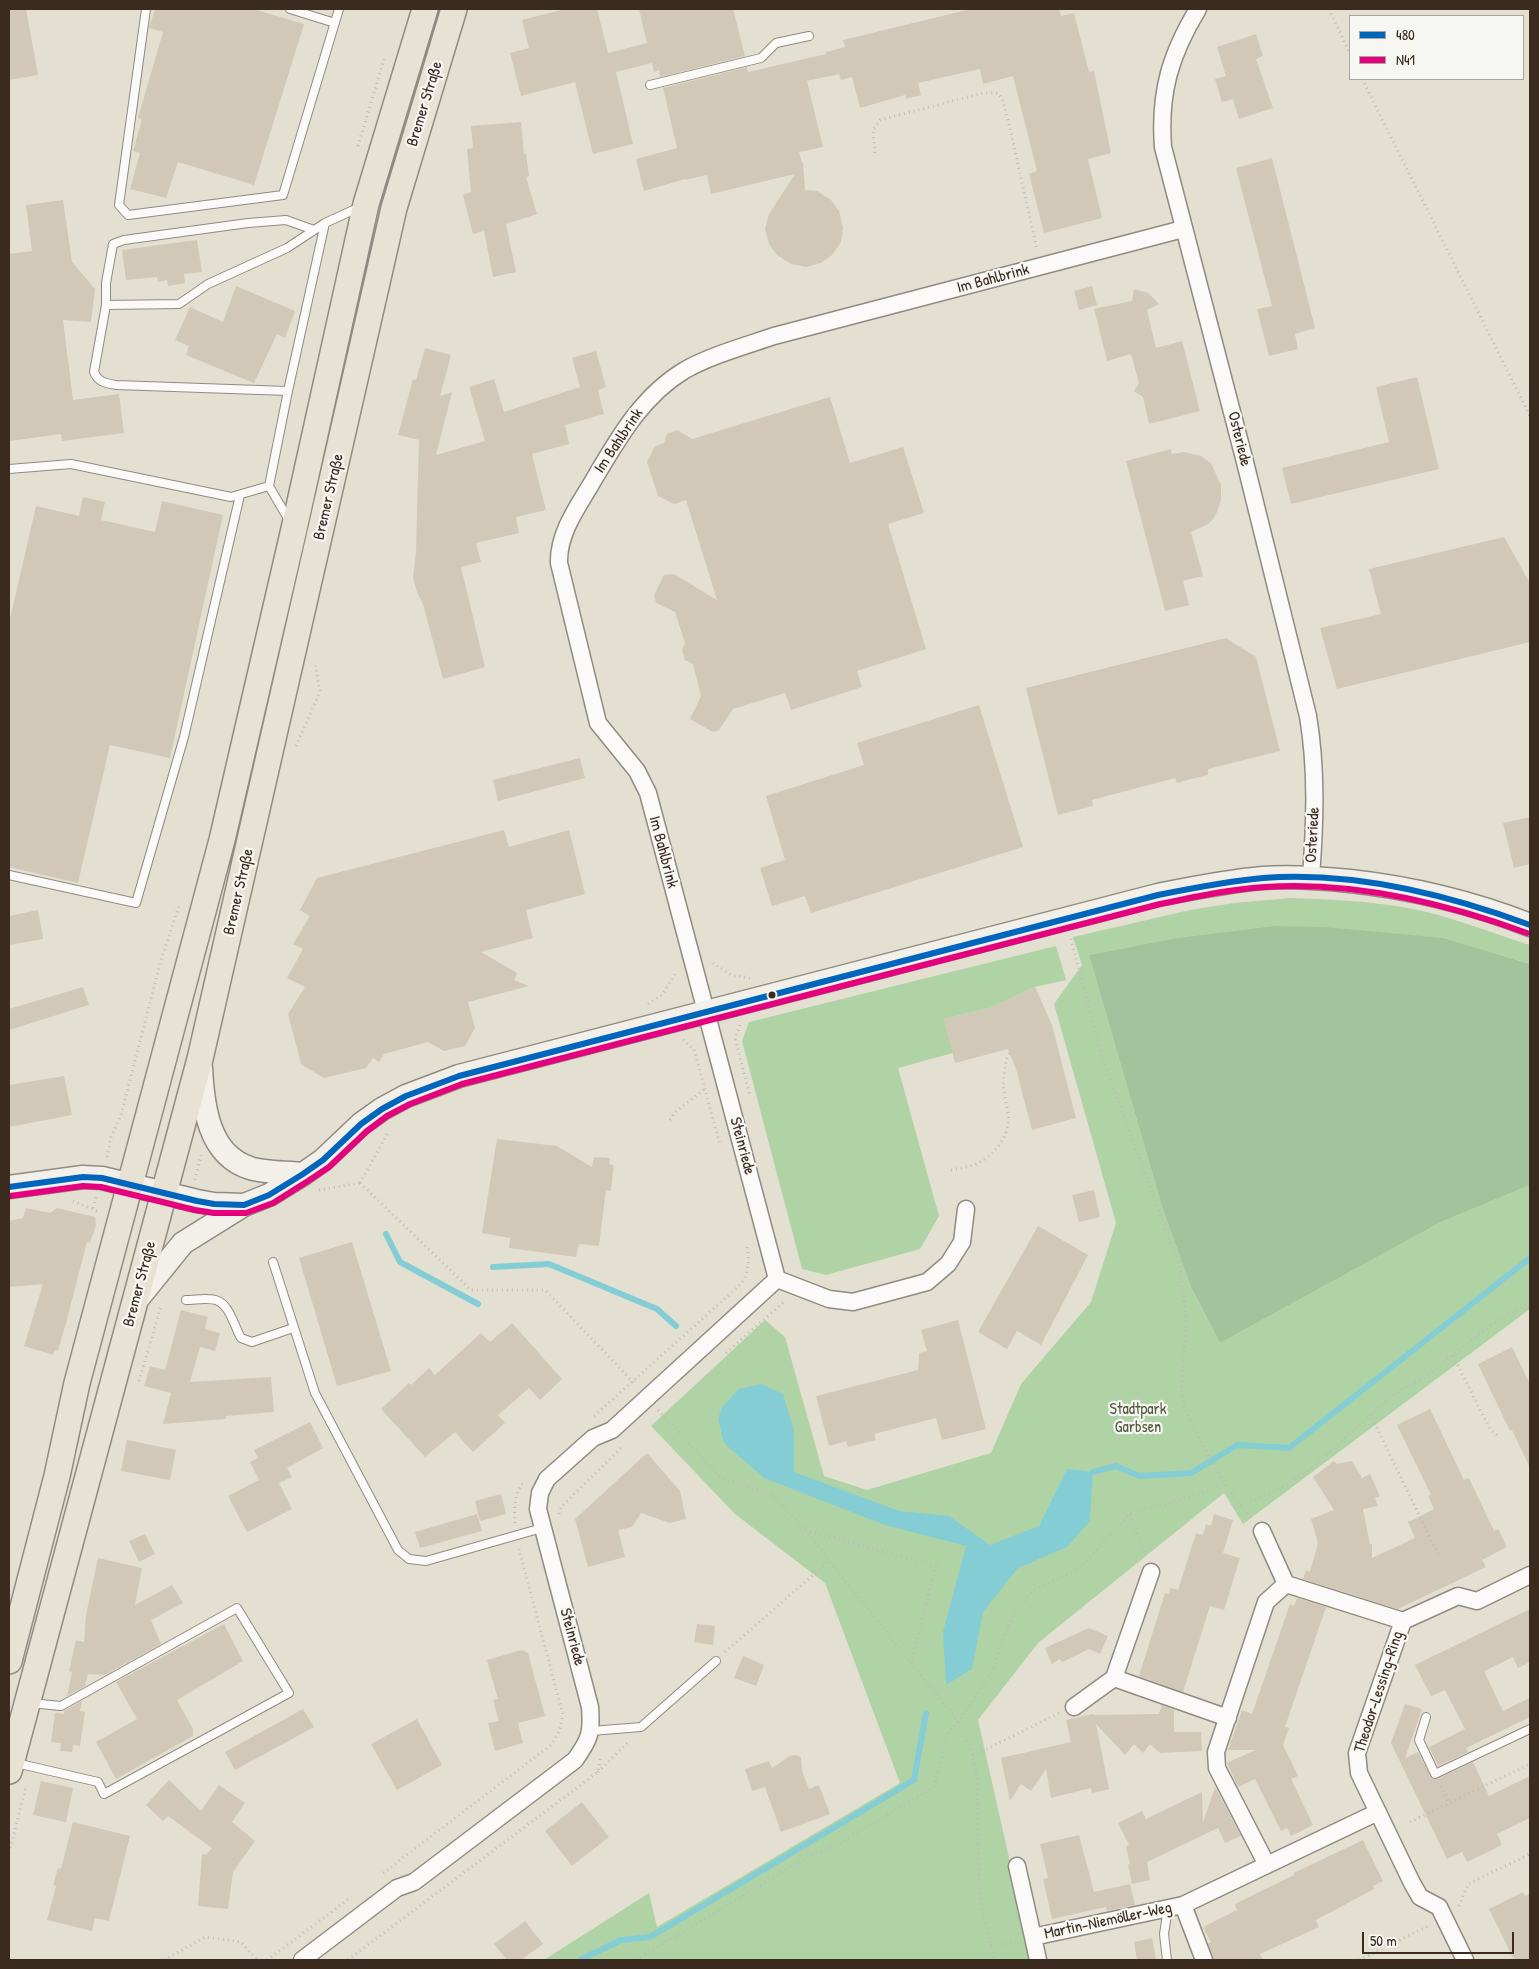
<!DOCTYPE html>
<meta charset="utf-8">
<style>
body{margin:0}
#map{position:relative;width:1539px;height:1969px;overflow:hidden;background:#e3e0d1;font-family:"Patrick Hand",sans-serif}
canvas{display:block}
.frame{position:absolute;inset:0;border:10px solid #3b2a1e;pointer-events:none}
.legend{position:absolute;left:1349px;top:15px;width:175px;height:65px;box-sizing:border-box;background:#f6f6f2;border:1px solid #aba49d;margin:0;padding:6px 9px;list-style:none;font-size:15px;color:#3b2a1e}
.legend li{display:flex;align-items:center;gap:10px;height:25px}
.legend b{width:25px;border:1px solid #aba49d}
.scale{position:absolute;left:1362px;top:1932px;width:152px;height:22px;box-sizing:border-box;border:2px solid #3b2a1e;border-top:0;padding-left:6px;font-size:15px;line-height:18px;white-space:nowrap;color:#3b2a1e;-webkit-text-stroke:4px #f6f6f2;paint-order:stroke}
</style>
<div id="map">
<canvas width="1539" height="1969"></canvas>
<div class="frame"></div>
<ul class="legend">
<li><b style="height:6px;background:#0065bd"></b>480</li>
<li><b style="height:6px;background:#e5007d"></b>N41</li>
</ul>
<div class="scale">50 m</div>
</div>
<script>
const context = document.querySelector('canvas').getContext('2d');
context.lineJoin = 'round';
function fillPath(path, color) {
  context.fillStyle = color;
  context.fill(path, 'evenodd');
}
function stroke(path, color, width, dash) {
  context.strokeStyle = color;
  context.lineWidth = width;
  context.lineCap = dash ? 'butt' : 'round';
  context.setLineDash(dash || []);
  context.stroke(path);
}
function write(font, color, halo, rows, align = 'center') {
  context.font = font + ' "Patrick Hand",sans-serif';
  context.lineWidth = 4.5;
  context.setLineDash([]);
  context.textBaseline = 'middle';
  context.strokeStyle = halo;
  context.fillStyle = color;
  for (const [text, x, y, turn = 0] of rows) {
    context.save();
    context.translate(x, y);
    context.rotate((+turn || 0) * Math.PI / 180);
    context.textAlign = isNaN(turn) ? turn : align;
    if (halo) context.strokeText(text, 0, 0);
    context.fillText(text, 0, 0);
    context.restore();
  }
}
const green = new Path2D(`
 M1292 898C1328 899 1366 901 1402 907 1446 914 1488 932 1530 945V964L1444 938 1272 926 1176 938 1089 955 1163 1210 1191 1287 1220 1343 1441 1222 1530 1185V1309L1243 1524 1224 1493 1038 1643 978 1720 1032 1960H544L649 1893 657 1927 900 1783 825 1583 735 1514 651 1426 765 1320 785 1337 824 1476 867 1490 991 1453 1021 1384 1091 1302 1116 1223 1054 1004 1082 965 1073 937 1190 910 1234 903Z
 M1056 946 1066 980 1035 987 990 1008 944 1019 953 1053 898 1068 939 1216 920 1249 826 1275 802 1269 742 1041 749 1022Z`);
const forest = new Path2D(`
 M1272 926 1324 927 1444 938 1530 964V1185L1441 1222 1220 1343 1191 1287 1163 1210 1089 955 1176 938Z`);
const water = new Path2D(`
 M761 1384 783 1394 794 1430V1472L899 1511 949 1516 990 1545 1039 1526 1067 1469 1093 1472 1090 1521 1067 1547 1018 1568 983 1612 972 1669 946 1685 943 1632 966 1546 885 1525 764 1478 724 1443 718 1419 722 1407 739 1389Z`);
const stream = new Path2D(`
 M386 1234 400 1262 478 1304
 M493 1267 549 1264 657 1309 676 1326
 M1093 1472 1116 1466 1139 1476 1191 1473 1237 1445 1289 1448 1530 1258
 M580 1960 621 1940 650 1937 914 1780 926 1713`);
const building = new Path2D(`
 M9 9H26L38 75 9 80Z
 M155 9H253L304 24 254 185 178 162 166 198 130 189 140 153 133 151 142 119 138 118 163 32 149 28Z
 M565 9H597L608 53 647 43 639 9H733L745 56 660 77 659 70 654 72 652 63 616 72 633 144 593 154 575 82 521 96 510 53 529 48 522 20Z
 M971 9H1059L1061 16 1074 13 1089 72 1094 71 1111 153 1088 159 1102 218 1044 233 1029 174 1037 171 1013 76 983 84 980 69 918 83 921 95 906 99 905 95 860 108 852 77 841 80 839 74 807 81 823 147 799 152 802 163 803 162 805 190 817 191 831 200 839 211 843 228 841 242 832 255 821 263 806 267 791 264 777 255 769 244 765 229 769 214 795 174 711 194 707 175 685 180V179L644 191 636 159 677 148 663 88 747 67 748 72 826 54V52L845 47 843 40Z
 M1256 34 1263 56 1256 59 1273 108 1239 119 1233 99 1222 102 1215 79 1226 76 1217 47Z
 M521 122 524 154H526L529 176 526 177 537 214 506 224 516 272 493 277 484 231 473 234 463 195 471 192 467 149 473 148 471 126Z
 M1272 158 1315 328 1295 334 1298 349 1269 356 1257 309 1272 306 1236 168Z
 M63 200 72 262 95 289 91 322 63 320 73 400 119 394 124 433 62 441 61 434 9 441V254L32 251 26 205Z
 M197 240 202 272 184 274 185 283 168 286 167 280 158 282 157 277 126 280 122 250Z
 M236 286 295 311 285 338 277 334 254 383 186 355 189 346 175 340 190 307 223 322Z
 M1092 286 1097 305 1079 310 1074 291Z
 M1134 289 1148 293 1159 304 1147 310 1156 348 1182 341 1200 411 1149 424 1143 397 1134 391 1139 383 1131 354 1107 361 1094 309 1132 301Z
 M425 348 451 355 440 396 452 392 436 455 485 441 469 387 494 379 504 412 580 387 572 358 596 351 606 387 598 390 604 414 565 425 569 444 532 454 546 510 516 517 519 533 476 543 481 562 461 567 485 667 443 679 423 604 417 592 413 578 416 552 419 440 398 435 413 379 416 380Z
 M1417 377 1439 469 1291 504 1282 468 1389 442 1376 387Z
 M830 397 850 463 903 447 924 513 888 524 926 649 857 671 862 687 791 710 785 693 733 709 719 730 713 732 690 719 701 696 693 664 685 660 682 650 685 643 675 612 656 603 654 595 664 575 674 574 717 600 686 500 674 504 658 496 647 462 655 446 664 443 667 434 677 430 692 439Z
 M1171 449 1172 454 1184 452 1201 456 1211 463 1221 485V499L1217 512 1213 519 1208 524 1191 532 1203 576 1183 581 1189 605 1165 611 1126 461Z
 M83 497 105 502 101 520 155 532 162 501 223 515 170 758 110 745 78 883 9 867V623L36 506 79 516Z
 M1504 537 1530 583V642L1337 689 1320 628 1381 614 1369 569Z
 M1226 638 1256 657 1280 751 1208 769V775L1191 779 1177 783 1175 778 1092 800 1093 806 1058 815 1026 688Z
 M979 705 1023 847 811 913 805 896 772 906 760 868 785 860 766 796 864 765 857 743Z
 M580 758 585 778 498 801 493 780Z
 M1530 817V864L1514 868 1503 823Z
 M504 830 509 847 569 830 585 894 526 910 533 938 481 952 517 973 514 980 529 986 468 1002 475 1028 465 1046 444 1051 428 1042 384 1054 379 1062 373 1058 366 1068 324 1078 301 1064 288 1014 305 987 287 978 303 949 293 944 310 916 300 910 317 878Z
 M38 910 43 939 9 945V916Z
 M83 987 89 1005 9 1030V1009Z
 M1035 987 1052 1025 1076 1118 1032 1130 1016 1069 1008 1049 955 1063 944 1019 990 1008Z
 M64 1076 72 1115 9 1127V1085Z
 M497 1139 557 1146 592 1167 594 1157 610 1158 609 1164 614 1165 611 1191 606 1190 599 1246 579 1244 576 1257 509 1248 510 1238 482 1233Z
 M1094 1190 1100 1217 1079 1222 1072 1195Z
 M26 1208 50 1213 57 1208 95 1217 96 1225 90 1243 87 1242 66 1323 58 1350H55L53 1355 24 1346 43 1284 9 1287V1221L23 1218Z
 M1038 1226 1088 1255 1041 1345 1017 1331 1007 1349 978 1332Z
 M352 1242 391 1371 337 1386 299 1258Z
 M181 1310 208 1317 205 1329 220 1333 215 1351 200 1347 190 1382 271 1377 274 1412 226 1416V1419L163 1424 171 1393 144 1386 150 1366 165 1370Z
 M958 1320 986 1429 942 1440 936 1418 874 1434 876 1440 848 1447 846 1441 829 1446 816 1396 918 1370 919 1353 927 1351 921 1330Z
 M512 1323 562 1379 540 1400 529 1388 498 1415 505 1423 473 1452 455 1432 425 1457 381 1409 409 1383 411 1385 429 1368 435 1375 481 1333 490 1342Z
 M1512 1347 1530 1384V1468L1512 1430 1510 1431 1478 1364Z
 M1430 1409 1464 1480 1469 1478 1494 1531 1498 1529 1507 1547 1482 1560 1486 1567 1398 1609 1303 1579 1306 1570 1310 1572 1318 1543 1311 1519 1334 1510 1313 1477 1334 1461 1337 1464 1352 1461 1362 1478 1370 1474 1380 1496 1375 1498 1378 1506 1363 1509 1370 1544H1372V1558L1415 1538 1408 1522 1434 1509 1428 1496 1431 1495 1397 1425Z
 M310 1422 323 1448 287 1468 292 1477 279 1483 292 1509 247 1532 228 1496 259 1480 250 1462 258 1458 254 1450Z
 M127 1440 176 1450 170 1480 121 1471Z
 M647 1453 680 1491 686 1519 670 1523 641 1513 632 1527 618 1530 625 1557 588 1567 575 1519Z
 M501 1494 506 1514 480 1521 475 1501Z
 M477 1514 482 1531 420 1548 415 1532Z
 M1214 1514 1233 1520 1223 1553 1240 1558 1224 1610 1210 1606 1183 1692 1139 1676 1165 1593 1169 1594 1170 1588 1178 1590 1196 1533 1203 1535 1206 1524 1211 1526Z
 M145 1534 155 1554 139 1562 129 1541Z
 M98 1558 142 1568 135 1605 172 1585 183 1603 151 1620 161 1644 105 1675 88 1674 85 1686 67 1696 72 1672 69 1671 76 1640 84 1642 86 1615Z
 M1297 1598 1326 1607 1285 1727 1289 1728 1283 1745 1298 1776 1291 1779 1313 1825 1291 1836 1287 1828 1281 1831 1255 1779 1238 1787 1227 1763 1255 1750H1228L1242 1710 1252 1714 1290 1604 1294 1606Z
 M1530 1609V1662L1518 1668 1513 1657 1484 1671 1503 1711 1530 1698V1717L1466 1748 1468 1752 1438 1766 1429 1747 1465 1729 1445 1690 1431 1696 1415 1665Z
 M224 1624 243 1661 177 1700 193 1729V1736L116 1779 96 1742 137 1719 116 1682Z
 M697 1624 715 1626 713 1645 694 1642Z
 M1089 1628 1108 1636 1100 1654 1089 1649 1062 1662 1060 1659 1052 1664 1045 1648Z
 M522 1650 528 1653 545 1716 518 1723 523 1743 495 1751 488 1723 499 1721 493 1700 498 1699 487 1660Z
 M743 1656 764 1665 756 1686 734 1678Z
 M82 1701 80 1711 85 1712 80 1746 73 1745 72 1752 60 1751 61 1743 51 1742 55 1713 64 1714V1711Z
 M1405 1704 1422 1709 1405 1758 1418 1752 1432 1779H1437L1473 1762 1489 1796 1530 1776V1818L1497 1834 1502 1845 1467 1862 1462 1852 1447 1859 1391 1743Z
 M1162 1705 1174 1710V1732H1201L1202 1751 1160 1753 1150 1744 1143 1753 1134 1744 1125 1755 1096 1724 1109 1789 1092 1793 1091 1788 1051 1798 1046 1769 1031 1791 1021 1784 1010 1801 1001 1758 1071 1742 1066 1720 1094 1714V1715L1159 1714Z
 M303 1709 314 1727 235 1770 225 1752Z
 M417 1719 442 1765 397 1790 371 1744Z
 M795 1755 801 1757 802 1771 809 1789 819 1785 830 1814 781 1832 765 1787 752 1791 745 1769 769 1761 772 1768 790 1756Z
 M169 1780 201 1811 219 1785 245 1803 232 1822 255 1841 233 1872 228 1909 198 1906 202 1854 206 1855 212 1848 168 1816 163 1821 146 1805Z
 M41 1781 73 1788 66 1822 33 1815Z
 M1215 1787 1241 1836 1225 1843 1218 1828 1147 1862 1150 1880 1132 1884 1128 1865 1130 1864 1126 1847 1129 1845 1118 1823 1142 1811 1146 1819 1202 1792 1203 1823Z
 M582 1802 609 1837 572 1866 545 1831Z
 M73 1822 130 1836 109 1921 95 1918 92 1931 47 1920 56 1886 53 1885 58 1868 61 1869Z
 M1079 1835 1094 1892 1130 1884 1135 1905 1107 1911 1106 1907 1052 1919 1043 1879 1048 1878 1040 1844Z
 M1363 1840 1383 1881 1373 1886 1374 1889 1316 1920 1319 1927 1260 1954 1263 1960H1214L1208 1944 1211 1942 1203 1927 1237 1910 1235 1904 1294 1875V1873Z
 M1523 1892 1525 1896 1530 1894V1960H1514L1489 1909Z
 M525 1921 543 1944 521 1960H507L494 1944Z
 M1152 1938 1156 1960H1137L1134 1942Z`);
const path = new Path2D(`
 M1329 9 1350 54
 M1362 79 1530 416
 M358 146 384 59
 M875 153 873 130 880 120 983 93H998L1002 98 1009 124 1037 250
 M296 746 320 692 315 663
 M1071 939 1102 1057 1179 1264C1183 1286 1186 1307 1186 1329 1185 1351 1180 1373 1182 1394 1183 1406 1189 1417 1194 1427 1209 1460 1228 1490 1251 1518
 M713 963 731 975 750 978
 M648 1004 662 995 676 972
 M740 1025 735 1038 750 1096
 M683 1040 694 1049 720 1145
 M670 1120 675 1112 705 1089
 M107 1157 111 1137 121 1115 161 960 179 906
 M951 1170C960 1168 970 1167 978 1163 996 1154 1011 1134 1008 1113 1006 1100 1002 1089 1004 1075 1005 1067 1005 1060 1010 1053
 M195 1180 201 1155
 M360 1183 389 1131
 M360 1183 471 1290H545L634 1383
 M319 1190 360 1183
 M73 1201 99 1212
 M93 1208 96 1197
 M726 1353 785 1301
 M1453 1356 1490 1429 1497 1435
 M139 1381 161 1306
 M658 1410 720 1477 774 1496 805 1530 958 1722 973 1756 977 1779 979 1884 982 1911 995 1960
 M1370 1414 1438 1554
 M594 1416 740 1285C750 1273 749 1260 747 1245
 M1241 1506 1287 1485 1313 1467 1394 1394 1425 1377 1491 1325 1530 1302
 M559 1514 562 1506 623 1446
 M1130 1514 1145 1555
 M515 1523C514 1510 514 1492 524 1482
 M805 1530 936 1566 911 1663
 M725 1652 829 1561
 M973 1756 1059 1713
 M598 1772 629 1741
 M1441 1786 1449 1803
 M1410 1822 1530 1764
 M9 1853 26 1787
 M383 1873 551 1745 559 1732 563 1715 519 1549
 M1459 1906 1468 1884 1530 1854
 M991 1946 1017 1941
 M164 1960 205 1937 241 1942 257 1960
 M267 1960 350 1898
 M348 1960 598 1772 601 1755
 M636 1960 811 1855 840 1843 934 1787 948 1733 958 1722 993 1671 1001 1642 1014 1614 1026 1598 1036 1589 1080 1568 1130 1514 1200 1494 1225 1483
 M1359 1960 1430 1925`);
const lane = new Path2D(`
 M146 9 119 205 128 215 283 195 339 9
 M290 9 335 23
 M650 85 761 58 776 43 809 36
 M106 305V283L113 244 124 240 248 223 286 220 314 230
 M288 391 116 385C105 383 98 382 94 372L106 305 179 304 208 284 287 248 325 223
 M9 469 71 464 231 497 269 486
 M290 522 269 486 288 391 325 223 360 207
 M9 875 136 903 184 737 240 495
 M273 1262 315 1393 398 1550 409 1559 426 1561 542 1528
 M186 1300C196 1300 210 1297 218 1301 230 1306 235 1328 241 1338L252 1342 293 1328
 M1426 1717 1419 1740 1435 1774 1530 1729
 M591 1731 641 1727 716 1661
 M16 1763 98 1782 104 1794 289 1693 237 1608 61 1706 30 1703
 M1167 1960 1164 1934 1168 1908`);
const street = new Path2D(`
 M1198 9C1170 55 1159 93 1163 147L1245 462 1308 716C1317 770 1315 823 1311 877
 M777 1279 829 1299 853 1302 927 1282 948 1264 962 1242 966 1209
 M1262 1531 1286 1584 1403 1621
 M1114 1678 1151 1572
 M1074 1707 1114 1678 1228 1718
 M1267 1865 1217 1768 1216 1752 1266 1602 1286 1584
 M1017 1866 1033 1937 1183 1905
 M1033 1937 1038 1960
 M302 1960 397 1888 414 1882 575 1760C590 1739 592 1733 590 1707L538 1509 540 1493 547 1479 593 1438 612 1430 777 1279 648 793 637 771 598 723 559 563C558 535 576 509 590 486 616 442 640 397 685 370 712 355 745 346 774 336L1183 229
 M1204 1960 1183 1905 1378 1812
 M1465 1960 1439 1907 1420 1897 1412 1883 1359 1773 1357 1753 1403 1621 1458 1596 1477 1601 1530 1575`);
const secondary = new Path2D(`
 M201 1068C203 1105 208 1155 250 1168 264 1173 288 1172 303 1174
 M9 1187 83 1177 102 1178 197 1201 214 1204 244 1205 269 1195 303 1174 323 1160 361 1124 382 1109 406 1096 459 1076 1158 895C1193 888 1227 881 1263 878 1292 876 1321 878 1350 881 1414 888 1471 902 1530 925
 M136 1301 183 1243 244 1205`);
const primary = new Path2D(`
 M9 1661 57 1476 77 1383 222 840 294 529 366 204 425 9
 M9 1771 200 1059 394 208 454 9`);
const bus1 = new Path2D(`
 M9 1187 83 1177 102 1178 197 1201 214 1204 244 1205 269 1195 303 1174 323 1160 361 1124 382 1109 406 1096 459 1076 1158 895C1193 888 1228 881 1263 878 1353 871 1446 894 1530 925`);
const bus2 = new Path2D(`
 M10 1196 83 1186 101 1187 195 1210 214 1213H246L273 1203 308 1181 329 1167 367 1131 387 1116 410 1104 462 1084 1160 904C1195 897 1230 889 1265 887 1354 881 1445 903 1527 933`);
const markers = [
 [772,995,4.5,"#3b2a1e"]
];
const streetNames = [
 ["Bremer Straße",425,104,-73],
 ["Im Bahlbrink",993,279,-15],
 ["Osteriede",1239,439,76],
 ["Im Bahlbrink",619,441,-56],
 ["Bremer Straße",329,497,-77],
 ["Osteriede",1313,835,-87],
 ["Im Bahlbrink",663,852,75],
 ["Bremer Straße",239,892,-77],
 ["Steinriede",742,1146,75],
 ["Bremer Straße",140,1284,-75],
 ["Steinriede",572,1637,75],
 ["Theodor-Lessing-Ring",1379,1692,-72],
 ["Martin-Niemöller-Weg",1108,1921,-12]
];
const parkNames = [
 ["Stadtpark",1138,1410],
 ["Garbsen",1138,1428]
];
fillPath(green, '#afd3a5');
fillPath(forest, '#a2c39b');
fillPath(water, '#84cdd5');
stroke(stream, '#84cdd5', 6);
fillPath(building, '#d2c8b7');
stroke(lane, '#908b82', 10);
stroke(street, '#908b82', 19);
stroke(secondary, '#908b82', 25);
stroke(primary, '#908b82', 28);
stroke(path, '#bebbb8', 3, [1, 4]);
stroke(lane, '#fbfaf8', 8);
stroke(street, '#fbfaf8', 16);
stroke(secondary, '#f3f0ea', 22);
stroke(primary, '#e8e2d5', 25);
stroke(bus1, '#0065bd', 6);
stroke(bus2, '#e5007d', 6);
for (const [x, y, r, color] of markers) {
  const dot = new Path2D();
  dot.arc(x, y, r, 0, 2 * Math.PI);
  context.fillStyle = color;
  context.fill(dot);
  stroke(dot, '#f6f6f2', 2);
}
write('16px', '#3b2a1e', '#f6f6f2', streetNames);
write('16px', '#51593c', '#f6f6f2', parkNames);
</script>
